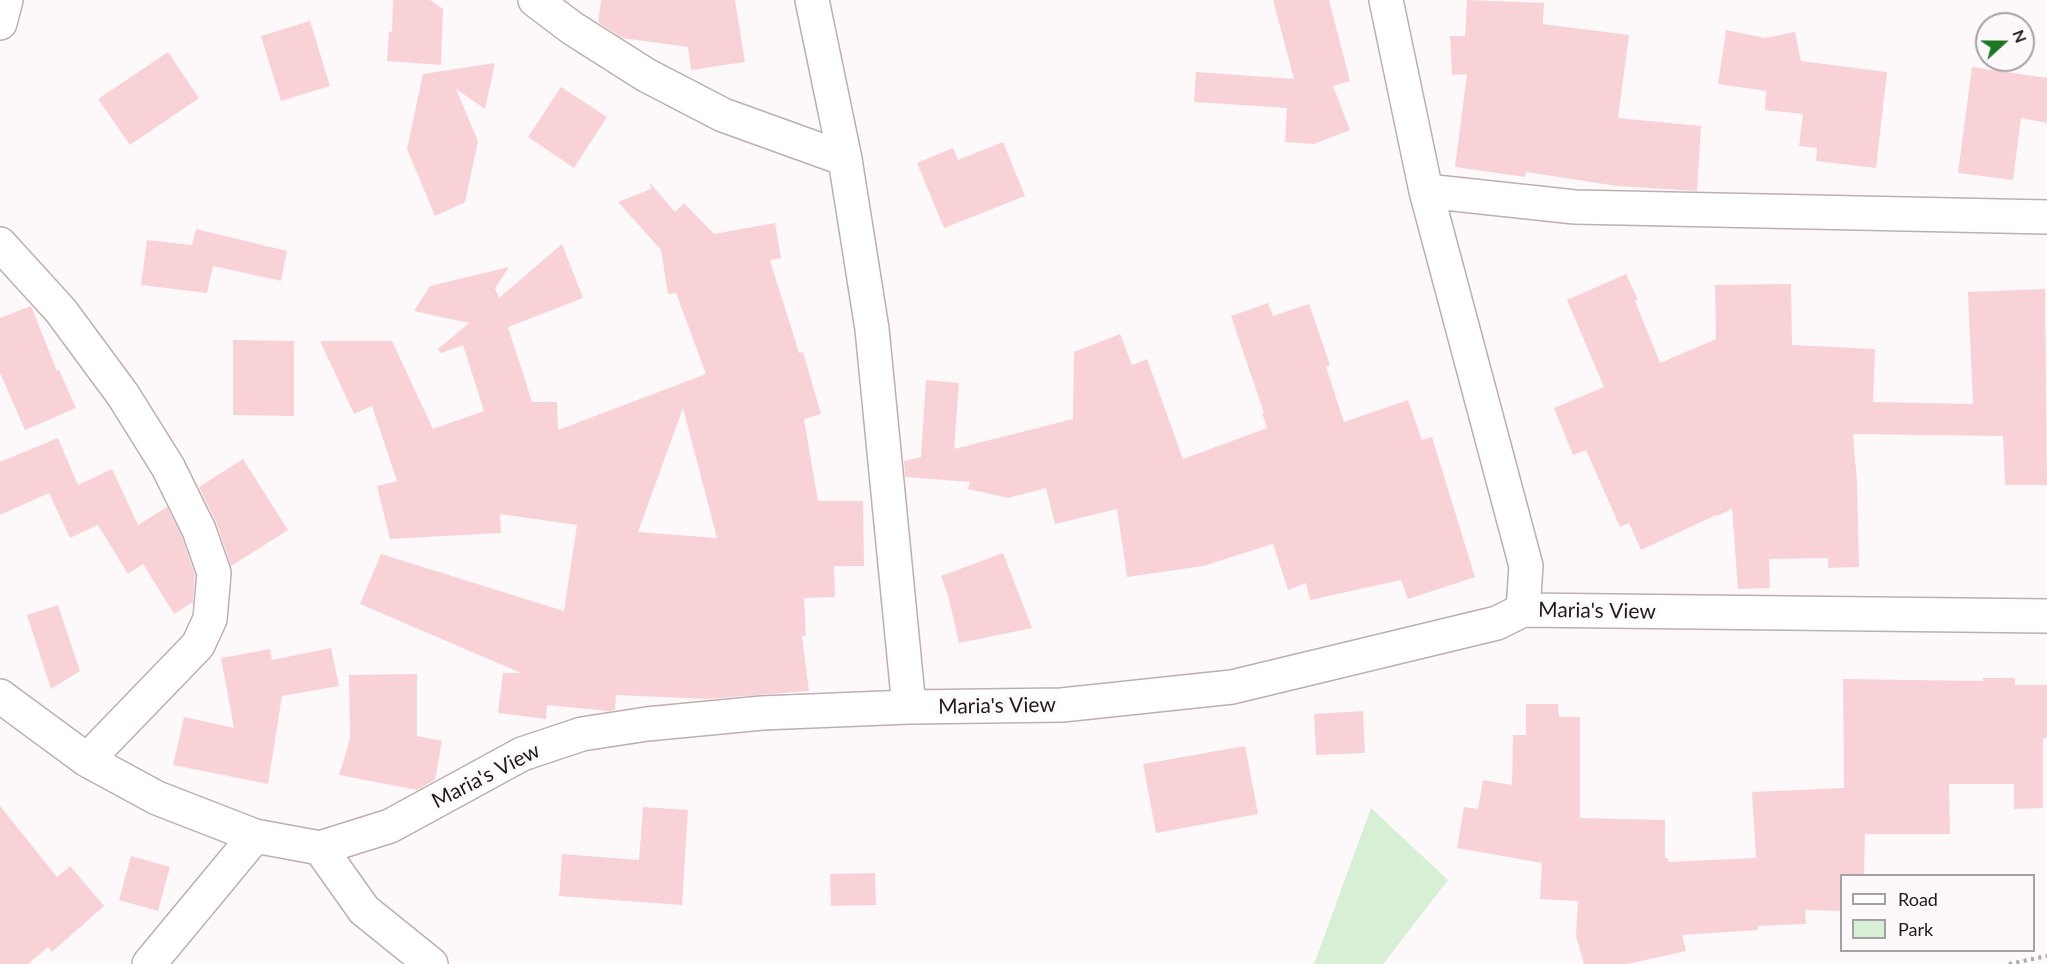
<!DOCTYPE html>
<style>
body{margin:0}
#map{position:relative;width:2047px;height:964px;overflow:hidden;background:#fdf9fa;font-family:Lato,sans-serif}
canvas{display:block}
.legend{position:absolute;left:1840px;top:874px;width:195px;height:78px;box-sizing:border-box;background:#fdf9fa;border:2px solid #a5a0a1;margin:0;padding:8px 10px;list-style:none;font-size:18px;color:#201a1b}
.legend li{display:flex;align-items:center;gap:12px;height:30px}
.legend b{width:30px;border:2px solid #a5a0a1}
.north{position:absolute;left:1975px;top:12px;width:60px;height:60px;box-sizing:border-box;background:#fdf9fa;border:2px solid #a5a0a1;border-radius:50%;rotate:69deg;font-size:16px;font-weight:700;line-height:24px;text-align:center;color:#201a1b}
.north::after{content:'';display:block;margin:auto;width:21px;height:27px;background:#1d7623;clip-path:polygon(50% 0,100% 100%,50% 72%,0 100%)}
</style>
<div id="map">
<canvas width="2047" height="964"></canvas>
<ul class="legend">
<li><b style="height:8px;background:#fff"></b>Road</li>
<li><b style="height:16px;background:#d7efd5"></b>Park</li>
</ul>
<div class="north">N</div>
</div>
<script>
const context = document.querySelector('canvas').getContext('2d');
context.lineJoin = 'round';
function fillPath(path, color) {
  context.fillStyle = color;
  context.fill(path, 'evenodd');
}
function stroke(path, color, width, dash) {
  context.strokeStyle = color;
  context.lineWidth = width;
  context.lineCap = dash ? 'butt' : 'round';
  context.setLineDash(dash || []);
  context.stroke(path);
}
function write(font, color, halo, rows, align = 'center') {
  context.font = font + ' Lato,sans-serif';
  context.lineWidth = 6;
  context.setLineDash([]);
  context.textBaseline = 'middle';
  context.strokeStyle = halo;
  context.fillStyle = color;
  for (const [text, x, y, turn = 0] of rows) {
    context.save();
    context.translate(x, y);
    context.rotate((+turn || 0) * Math.PI / 180);
    context.textAlign = isNaN(turn) ? turn : align;
    if (halo) context.strokeText(text, 0, 0);
    context.fillText(text, 0, 0);
    context.restore();
  }
}
const green = new Path2D(`
 M1371 808 1448 880 1383 964H1314Z`);
const building = new Path2D(`
 M393 0H430L443 9 441 65 387 61 389 31 392 32Z
 M601 0H735L745 62 691 70 688 47 622 38 598 22Z
 M1273 0H1329L1350 81 1333 86 1350 130 1314 144 1285 142 1287 108 1194 102 1196 72 1294 79Z
 M1467 0 1544 3 1543 24 1629 35 1618 118 1701 126 1697 191 1617 186 1526 172 1525 177 1455 167 1467 74 1452 75 1450 36H1465Z
 M310 21 330 86 281 101 261 36Z
 M1726 30 1765 38 1795 32 1801 61 1887 72 1876 168 1816 161 1817 148 1799 146 1803 114 1765 110 1766 91 1718 84Z
 M168 52 199 98 130 145 98 99Z
 M495 63 485 109 456 89 478 141 465 202 435 216 407 149 423 74Z
 M1972 67 2047 78V123L2021 118 2013 180 1958 173Z
 M561 87 607 117 574 168 528 137Z
 M1003 142 1025 196 944 228 917 163 953 148 958 160Z
 M650 183 675 212 684 203 714 234 775 223 781 258 770 260 799 353 803 352 821 414 804 419 818 501H863L864 566H834L835 597 804 598 806 636H802L809 691 708 699 616 695 615 710 608 711 547 705 546 719 498 713 503 673H521L360 604 381 554 564 611 577 525 500 514 501 533 390 539 377 486 397 481 372 406 354 414 320 341H392L433 429 484 411 463 345 441 353 438 349 469 323 414 311 430 286 509 267 495 288 499 298 562 244 583 298 508 327 532 402H557L558 430 706 374 676 293 668 294 661 250 618 202 651 189ZM683 408 717 538 638 532Z
 M196 229 287 251 281 281 213 266 207 293 141 285 147 240 192 245Z
 M1626 274 1638 300 1635 301 1660 363 1716 339 1715 285 1791 284 1792 345 1875 349 1873 402 1973 404 1968 292 2045 289 2047 485H2005L2003 436 1853 434 1857 482 1859 567 1828 568V558L1769 559 1770 588 1738 589 1732 509 1717 516 1716 515 1641 550 1629 523 1620 527 1586 450 1573 455 1554 408 1604 387 1567 300Z
 M1268 303 1273 316 1309 304 1330 365 1326 367 1344 422 1408 400 1422 440 1432 437 1475 577 1408 599 1401 580 1310 600 1306 583 1288 590 1273 544 1203 566 1127 577 1117 509 1055 524 1046 488 1008 498 968 489 970 482 905 477 904 461 921 457 926 380 959 383 954 449 1073 419 1074 352 1120 334 1132 365 1147 359 1183 459 1267 428 1262 413H1264L1231 316Z
 M31 306 57 371 59 370 76 408 25 430 0 373V318Z
 M233 340 294 341V416L233 415Z
 M58 438 78 485 112 469 138 525 167 507 182 537 195 575 193 602 174 614 143 564 128 574 98 525 70 538 49 493 0 515V462Z
 M243 459 288 530 231 566 217 524 199 487Z
 M1003 553 1032 628 959 643 948 595 941 576Z
 M58 605 80 671 51 689 27 615Z
 M331 648 339 686 282 696 268 784 173 765 184 717 234 728 221 658 270 649 272 660Z
 M417 674V736L442 741 435 780 417 790 339 775 350 739 349 675Z
 M1983 678H2015V685H2047V738H2043V808L2014 809V784H1949L1950 834H1865L1864 876H1842V911L1805 910 1806 924 1758 926V930L1682 935 1686 951 1627 964H1584L1576 936 1578 901 1540 899 1542 863 1457 848 1464 807 1478 809 1483 780 1512 785 1513 735H1526V704H1558L1559 717H1580V818L1665 820V858H1668V862L1756 858 1752 792 1844 788 1843 679 1983 681Z
 M1363 711 1365 753 1316 755 1314 714Z
 M1245 746 1258 814 1156 833 1143 764Z
 M0 806 57 877 70 866 104 906 52 952 48 947 28 964H0Z
 M643 807 688 810 682 905 559 896 562 854 639 860Z
 M131 856 170 867 158 911 119 900Z
 M875 873 876 905 831 906 830 874Z`);
const path = new Path2D(`
 M2009 964 2047 956`);
const minor = new Path2D(`
 M535 0 572 28 646 75 723 115 845 159
 M812 0 845 159 872 329 909 707
 M1386 0 1426 191 1526 566 1523 610
 M0 23 6 0
 M1426 191 1575 207 2047 217
 M0 244 61 311 123 395 168 467 199 530 214 573 210 619 198 645 87 760
 M0 696 87 760 157 798 255 836 320 848 390 826 522 754 582 734 647 724 762 713 909 707 1062 705 1232 687 1497 623 1523 610 2047 616
 M320 848 364 910 431 964
 M149 964 255 836`);
const streetNames = [
 ["Maria's View",1597,611,1],
 ["Maria's View",997,706,-1],
 ["Maria's View",486,776,-27]
];
fillPath(green, '#d7efd5');
fillPath(building, '#f9d2d7');
stroke(minor, '#beaeb0', 36);
stroke(path, '#aaa5a6', 4, [3, 4.5]);
stroke(minor, '#fff', 33);
write('21px', '#201a1b', '#fdf9fa', streetNames);
</script>
